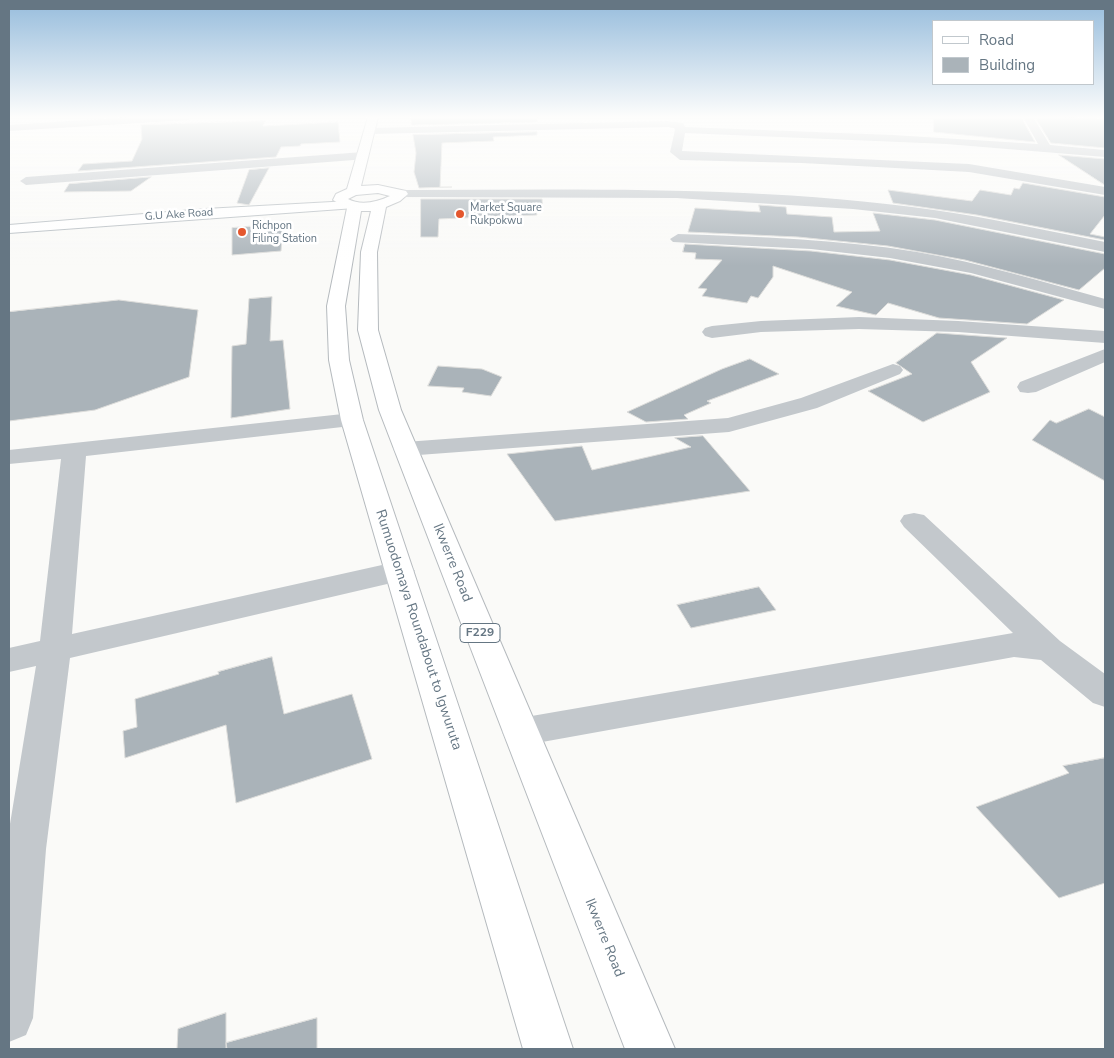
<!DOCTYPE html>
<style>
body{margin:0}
#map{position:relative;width:1114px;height:1058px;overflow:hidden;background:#fafaf8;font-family:"Nunito Sans",sans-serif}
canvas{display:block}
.frame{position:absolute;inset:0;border:10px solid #657683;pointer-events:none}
.legend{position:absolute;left:932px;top:20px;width:162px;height:65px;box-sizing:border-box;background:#fff;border:1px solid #c1c8cd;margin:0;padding:6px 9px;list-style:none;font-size:15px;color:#657683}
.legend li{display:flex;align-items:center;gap:10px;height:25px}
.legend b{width:25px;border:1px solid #c1c8cd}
</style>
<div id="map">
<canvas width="1114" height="1058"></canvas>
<div class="frame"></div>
<ul class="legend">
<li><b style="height:6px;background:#fff"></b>Road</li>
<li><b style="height:14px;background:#aab3b9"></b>Building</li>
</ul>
</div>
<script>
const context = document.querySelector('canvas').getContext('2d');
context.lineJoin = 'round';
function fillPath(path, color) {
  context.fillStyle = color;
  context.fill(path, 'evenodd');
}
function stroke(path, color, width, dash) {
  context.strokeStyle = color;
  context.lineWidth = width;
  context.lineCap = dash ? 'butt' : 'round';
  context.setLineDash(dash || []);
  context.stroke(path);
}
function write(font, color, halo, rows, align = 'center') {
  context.font = font + ' "Nunito Sans",sans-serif';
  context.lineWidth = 5;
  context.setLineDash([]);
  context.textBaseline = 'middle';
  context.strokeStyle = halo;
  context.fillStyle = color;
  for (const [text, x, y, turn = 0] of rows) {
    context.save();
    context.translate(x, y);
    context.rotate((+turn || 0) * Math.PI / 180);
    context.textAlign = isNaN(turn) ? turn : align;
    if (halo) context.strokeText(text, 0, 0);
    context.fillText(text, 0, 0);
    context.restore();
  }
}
const building = new Path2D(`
 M435 117H537V122L412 125 411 118Z
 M934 117H1021L1035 142 934 132Z
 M1035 117 1105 119V148L1051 143Z
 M265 121 263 126 338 122 340 142 301 144 300 146 281 147 276 157 78 171 83 164 132 161 142 139 141 125Z
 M537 132V135L493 137 494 141 442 143 440 187H452L419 188 414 172 416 153 413 135Z
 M1059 155 1105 159V185Z
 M269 168 249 205 237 203 249 170Z
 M151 177 131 191 64 192 69 184Z
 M1023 183 1105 197V215L1090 234 1105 237V240L977 215 893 203 888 190 972 201 980 190 1011 195 1014 188 1019 189Z
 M421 199H542L543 210 536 211 537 215 439 219 438 237H421Z
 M759 205 786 207 787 214 832 217 834 232 880 231 873 213 935 220 1105 254V268L1079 290 965 260 888 246 798 237 688 232 695 208 760 212Z
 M283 224 281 251 232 255V228Z
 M685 244 811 251 890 260 971 275 1064 300 1027 324 939 318 888 303 876 315 836 306 852 292 773 266V277L758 298 751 296 747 303 702 296 707 289 698 288 722 260 695 259 696 253 683 252Z
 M272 297 270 341 283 340 290 409 231 418 232 346 246 344 249 299Z
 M119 300 198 310 189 377 95 410 9 421V312Z
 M937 333 1007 338 971 362 990 392 923 422 868 391 912 374 896 363Z
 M750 359 779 374 707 401 711 403 684 415 688 419 646 422 627 412 722 369Z
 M438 366 482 369 502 377 491 396 462 392 464 388 428 386Z
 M1089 409 1105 417V481L1032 440 1050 420 1056 423Z
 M703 436 750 491 555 521 507 454 582 446 592 470 691 447 675 438Z
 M759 587 776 610 691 628 677 605Z
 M272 657 284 714 352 694 372 759 236 803 226 725 125 758 123 731 137 727 135 699 219 674 218 672Z
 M1105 758V883L1059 898 976 807 1069 773 1063 766Z
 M226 1013V1049H177L178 1029Z
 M317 1018V1049H227L226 1043Z`);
const minor = new Path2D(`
 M130 117H193L188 120 9 131V125Z
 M1023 117H1033L1050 145 1105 150V157L946 144 685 133 682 151 969 164 1105 187V195L969 172 802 163 680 160 670 152 675 130 674 128 668 127 370 134 365 131 370 128 668 121 683 123 685 127 893 135 1038 144Z
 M363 152 369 156 367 159 26 185 20 181 26 177Z
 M401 190C578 190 758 185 934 210 991 218 1048 231 1105 242V252L935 218 853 209 676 198 396 197 394 194 396 191Z
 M678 234C758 237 838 239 917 252 981 263 1043 282 1105 299V309L971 273 890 258 811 249 673 242 670 239Z
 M859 317 958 321 1105 331V343L958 332 859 329 761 332 712 338 705 336 702 332 705 328 712 326 761 321Z
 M1105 349V362L1036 392 1028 393 1020 392 1017 387 1020 382Z
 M893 364 900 366 903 370 900 374 817 408 729 432 405 456 396 454 393 449 396 444 405 442 728 418 801 398Z
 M352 413 360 415 363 420 360 425 86 456 72 634 400 561 410 564 415 571 410 578 400 581 70 658 46 849 33 1018 26 1035 9 1042V830L36 666 9 672V648L40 641 61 459 9 464V450Z
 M914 513 924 515 1060 641 1105 674V707L1093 703 1041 660 1014 657 520 746 507 742 502 732 507 722 520 718 1013 633 904 527 900 521 904 515Z`);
const secondary = new Path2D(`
 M350 201 357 205 355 208 9 233V225L205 209Z`);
const primary = new Path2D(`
 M368 117H378L361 186 378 185 406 191 408 194 400 201 386 207 377 252 378 330 401 410 675 1049H625L379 410 358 330 361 252 371 211H361L345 306 349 360 363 420 573 1049H523L341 420 329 360 327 306 347 208 333 200 336 194 347 189ZM378 193 390 196C377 202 361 206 348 199L356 195Z`);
const markers = [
 [460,214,5,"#e4572e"],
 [242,232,5,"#e4572e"]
];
const farPoinames = [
 ["Market Square",470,208],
 ["Rukpokwu",470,221],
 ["Richpon",252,226],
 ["Filing Station",252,239]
];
const farStreetnames = [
 ["G.U Ake Road",179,215,-4]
];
const shields = [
 [480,633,40]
];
const shieldNames = [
 ["F229",480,633]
];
const streetNames = [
 ["Ikwerre Road",452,563,68],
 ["Rumuodomaya Roundabout to Igwuruta",418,630,72],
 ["Ikwerre Road",604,938,68]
];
fillPath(building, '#aab3b9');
stroke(building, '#dcdcda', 1);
stroke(secondary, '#b3babf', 2);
stroke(primary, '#b5babe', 2);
fillPath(minor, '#c3c8cc');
fillPath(secondary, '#fff');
fillPath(primary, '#fff');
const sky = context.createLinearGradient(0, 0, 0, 266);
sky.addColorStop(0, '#96bcdc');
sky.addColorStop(0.44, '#fdfdfc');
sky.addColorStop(1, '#fdfdfc00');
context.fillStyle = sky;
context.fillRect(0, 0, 1114, 266);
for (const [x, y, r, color] of markers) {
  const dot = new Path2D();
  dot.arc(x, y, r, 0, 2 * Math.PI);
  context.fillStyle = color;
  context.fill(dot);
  stroke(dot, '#fff', 2);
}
write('11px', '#657683', '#fff', farPoinames, 'left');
write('11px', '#657683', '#fff', farStreetnames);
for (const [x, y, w] of shields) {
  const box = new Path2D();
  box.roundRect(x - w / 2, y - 9.5, w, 19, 4);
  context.fillStyle = '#fff';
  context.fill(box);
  stroke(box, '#657683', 1);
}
write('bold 12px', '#657683', null, shieldNames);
write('14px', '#657683', '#fff', streetNames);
</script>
